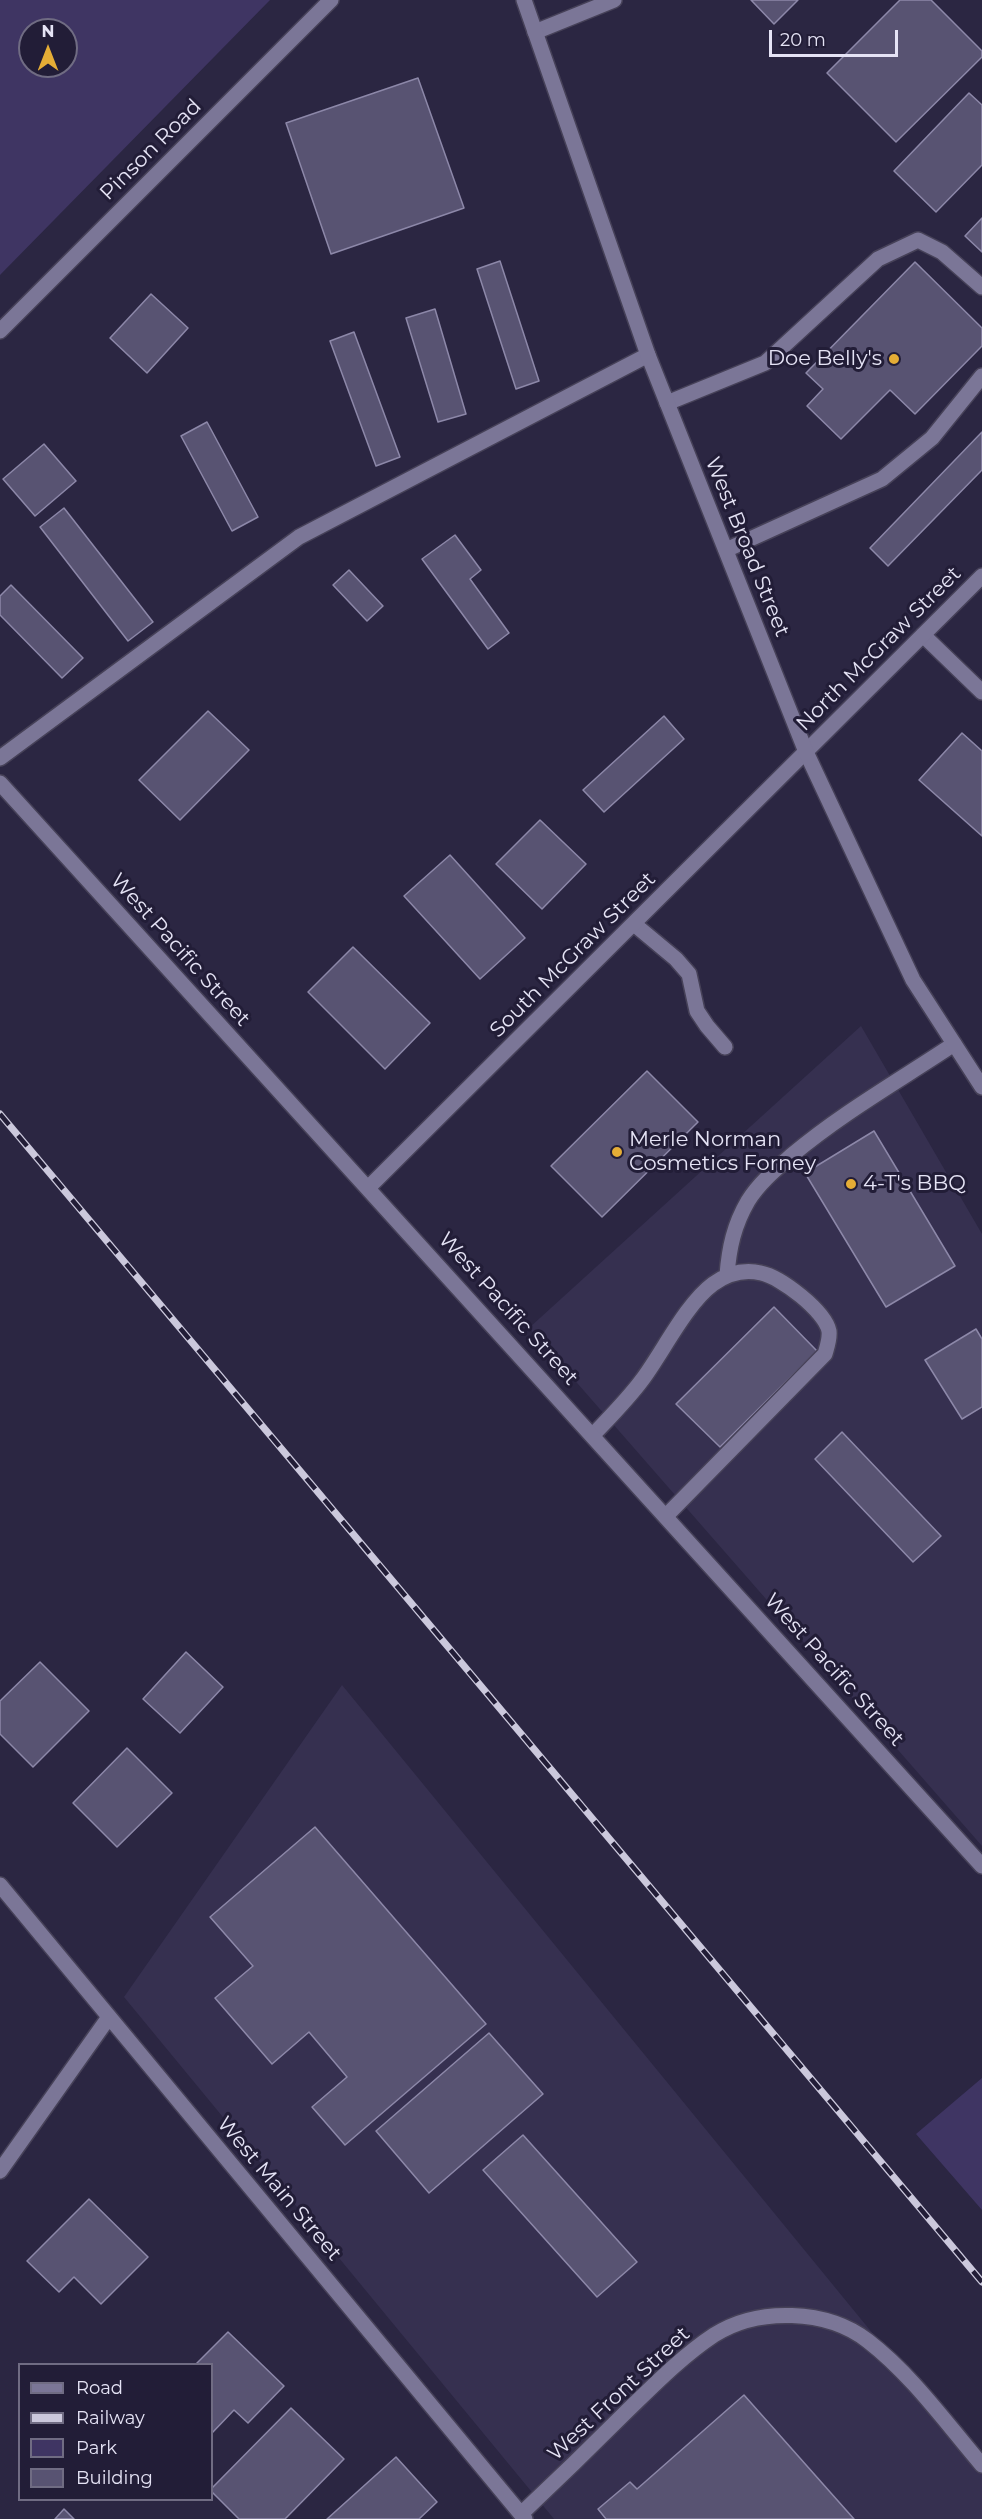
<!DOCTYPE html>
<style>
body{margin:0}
#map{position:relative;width:982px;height:2519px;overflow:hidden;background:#2b2642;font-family:Montserrat,sans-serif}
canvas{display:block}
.legend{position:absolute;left:18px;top:2363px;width:195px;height:138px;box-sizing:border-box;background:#221d37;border:2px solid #706c83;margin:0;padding:8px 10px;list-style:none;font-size:18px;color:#e5e3f5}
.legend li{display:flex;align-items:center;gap:12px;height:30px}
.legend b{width:30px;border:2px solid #706c83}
.north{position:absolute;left:18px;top:18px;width:60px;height:60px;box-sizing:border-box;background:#221d37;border:2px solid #706c83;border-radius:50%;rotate:0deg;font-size:16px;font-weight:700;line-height:24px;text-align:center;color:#e5e3f5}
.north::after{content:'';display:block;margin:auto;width:21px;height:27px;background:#e5ad36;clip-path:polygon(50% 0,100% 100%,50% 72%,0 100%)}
.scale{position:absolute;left:769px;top:30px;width:129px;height:27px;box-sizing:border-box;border:3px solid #e5e3f5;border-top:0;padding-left:8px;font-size:18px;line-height:21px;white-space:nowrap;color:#e5e3f5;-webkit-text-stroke:4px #221d37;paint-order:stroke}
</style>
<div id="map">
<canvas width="982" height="2519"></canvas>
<ul class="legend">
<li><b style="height:8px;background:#7b7697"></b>Road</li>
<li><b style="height:8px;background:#cbc8dc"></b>Railway</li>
<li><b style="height:16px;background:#3f3563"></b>Park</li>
<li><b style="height:16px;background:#585372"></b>Building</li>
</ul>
<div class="north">N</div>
<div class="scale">20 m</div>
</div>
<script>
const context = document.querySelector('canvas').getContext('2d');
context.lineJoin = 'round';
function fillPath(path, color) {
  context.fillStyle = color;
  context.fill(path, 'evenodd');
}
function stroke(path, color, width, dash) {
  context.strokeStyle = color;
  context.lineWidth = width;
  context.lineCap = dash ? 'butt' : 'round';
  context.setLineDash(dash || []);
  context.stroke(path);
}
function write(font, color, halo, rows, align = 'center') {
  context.font = font + ' Montserrat,sans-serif';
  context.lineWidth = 6;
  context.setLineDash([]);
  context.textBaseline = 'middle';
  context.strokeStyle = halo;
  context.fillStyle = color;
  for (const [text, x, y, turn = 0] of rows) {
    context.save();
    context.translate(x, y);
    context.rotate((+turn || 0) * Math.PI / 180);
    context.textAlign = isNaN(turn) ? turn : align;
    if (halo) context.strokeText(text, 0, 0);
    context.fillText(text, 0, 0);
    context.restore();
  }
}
const built = new Path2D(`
 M861 1026 982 1234V1846L529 1328Z
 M342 1685 982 2467V2519H554L124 1997Z`);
const green = new Path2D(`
 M0 0H270L0 275ZM30 30H66V66H30Z
 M982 2078V2210L916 2134Z`);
const building = new Path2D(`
 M751 0H798L774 24Z
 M900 0H931L982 51V57L896 142 827 73Z
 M418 78 464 208 331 254 286 123Z
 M969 93 982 105V165L936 212 894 171Z
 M982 218V252L965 236Z
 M500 261 539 381 516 389 477 269Z
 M915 262 982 328V346L915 414 890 390 841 439 807 406 823 389 806 373Z
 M151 294 188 328 147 373 110 338Z
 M435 309 466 414 438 422 406 318Z
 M354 332 400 457 376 466 330 341Z
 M207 422 258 517 232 531 181 436Z
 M982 432V470L888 566 870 548Z
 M44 444 76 481 35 516 3 479Z
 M64 508 153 622 128 641 40 527Z
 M455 535 481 570 470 579 509 633 488 649 422 559Z
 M349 570 383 606 367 621 333 585Z
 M11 585 83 658 62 678 0 615V596Z
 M208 711 249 750 180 820 139 780Z
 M664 716 684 739 604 812 583 790Z
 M962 733 982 751V836L919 780Z
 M540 820 586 864 542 909 496 864Z
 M450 855 525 938 480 979 404 896Z
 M353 947 430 1023 385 1069 308 992Z
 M647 1071 698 1122 602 1217 551 1166Z
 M874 1131 955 1266 886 1307 805 1173Z
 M774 1307 817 1351 720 1447 676 1404Z
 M976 1329 982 1339V1407L962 1419 925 1360Z
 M842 1432 941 1536 913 1562 815 1459Z
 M186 1652 223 1687 180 1733 143 1699Z
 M40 1662 89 1711 33 1767 0 1734V1701Z
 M127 1748 172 1793 117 1847 73 1803Z
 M315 1827 486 2024 345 2145 312 2107 347 2077 309 2032 272 2064 215 1998 253 1966 210 1917Z
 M489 2033 543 2094 429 2193 376 2131Z
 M523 2135 637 2262 597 2297 483 2170Z
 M89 2199 148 2257 101 2304 74 2277 59 2292 27 2261Z
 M228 2332 284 2386 248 2423 234 2410 212 2433V2364H196Z
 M744 2395 854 2519H606L598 2509 630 2482 637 2489Z
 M291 2408 344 2459 285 2519H239L212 2492V2488Z
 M396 2457 437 2502 419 2519H327Z
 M64 2509 74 2519H55Z`);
const service = new Path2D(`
 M535 32 614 0
 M667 403 765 363 878 259 918 240 942 252 982 287
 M726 550 882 479 932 438 982 376
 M923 635 982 692
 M0 758 299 537 648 355
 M634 924 676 959 689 974 697 1011 707 1026 725 1047
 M727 1275C729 1248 734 1225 748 1201 759 1183 776 1169 792 1155 842 1113 900 1080 954 1044
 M593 1435C610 1417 628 1399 642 1380 663 1352 686 1304 713 1284 727 1274 744 1269 761 1273 781 1277 825 1311 829 1331 830 1339 827 1347 825 1354L666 1516`);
const minor = new Path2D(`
 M0 331 331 0
 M0 783 982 1866
 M368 1188 982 576
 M0 1885 525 2519
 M0 2171 109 2017
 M521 2514C556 2481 591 2447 625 2413 653 2386 681 2357 714 2335 758 2307 827 2309 868 2341 912 2375 946 2423 982 2465`);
const secondary = new Path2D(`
 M524 0 648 355 806 752 913 980 982 1087`);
const rail = new Path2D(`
 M0 1114 982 2282`);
const markers = [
 [894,359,6,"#e5ad36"],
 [617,1152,6,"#e5ad36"],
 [851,1184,6,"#e5ad36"]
];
const streetNames = [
 ["Pinson Road",151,150,-45],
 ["West Broad Street",747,547,68],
 ["North McGraw Street",879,649,-45],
 ["West Pacific Street",180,950,48],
 ["South McGraw Street",573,955,-45],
 ["West Pacific Street",508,1309,48],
 ["West Pacific Street",834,1670,48],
 ["West Main Street",279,2189,50],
 ["West Front Street",619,2394,-43]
];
const poiNames = [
 ["Doe Belly's",882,359,"right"],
 ["Merle Norman",629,1140],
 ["Cosmetics Forney",629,1164],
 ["4-T's BBQ",863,1184]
];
fillPath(built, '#363050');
fillPath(green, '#3f3563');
fillPath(building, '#585372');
stroke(building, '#8d88a9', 1.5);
stroke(service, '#464158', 18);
stroke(minor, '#464158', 18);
stroke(secondary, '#464158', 18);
stroke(service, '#7b7697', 15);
stroke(minor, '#7b7697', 15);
stroke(secondary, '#7b7697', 15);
stroke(rail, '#cbc8dc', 7);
stroke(rail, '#221d37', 4.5, [14]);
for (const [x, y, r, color] of markers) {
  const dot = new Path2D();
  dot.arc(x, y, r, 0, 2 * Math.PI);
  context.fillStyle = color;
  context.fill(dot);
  stroke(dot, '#221d37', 2);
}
write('21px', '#e5e3f5', '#221d37', streetNames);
write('21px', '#e5e3f5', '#221d37', poiNames, 'left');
</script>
